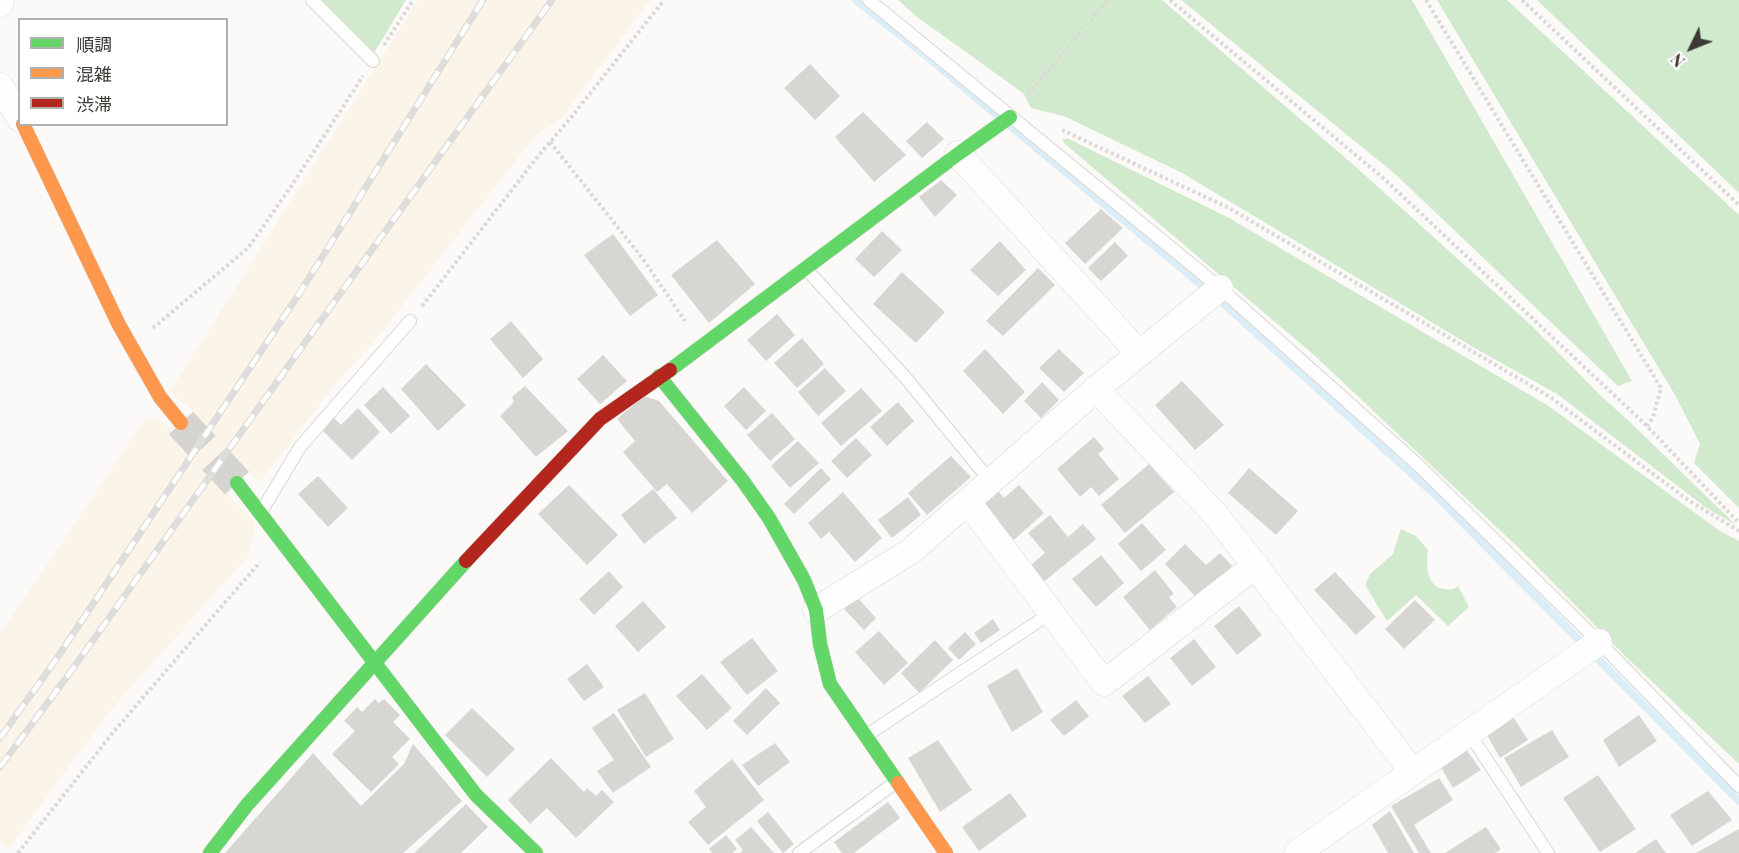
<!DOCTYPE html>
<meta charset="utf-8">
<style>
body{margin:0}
#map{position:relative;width:1739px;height:853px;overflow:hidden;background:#fcfaf8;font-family:"Playfair Display","Noto Sans JP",serif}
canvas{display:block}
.legend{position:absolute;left:18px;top:18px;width:210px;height:108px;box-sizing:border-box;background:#fff;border:2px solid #b1b0ae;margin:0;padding:8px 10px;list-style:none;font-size:18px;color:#3d3a35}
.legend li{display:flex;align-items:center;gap:12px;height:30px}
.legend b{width:30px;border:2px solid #b1b0ae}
.north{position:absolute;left:1661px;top:18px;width:60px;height:60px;-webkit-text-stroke:4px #fff;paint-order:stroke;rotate:227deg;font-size:16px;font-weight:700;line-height:24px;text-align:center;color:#3d3a35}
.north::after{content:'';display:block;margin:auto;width:21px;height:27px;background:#3d3a35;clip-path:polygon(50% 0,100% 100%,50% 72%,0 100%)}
</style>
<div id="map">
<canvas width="1739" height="853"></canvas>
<ul class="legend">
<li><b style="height:8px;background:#63d668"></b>順調</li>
<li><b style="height:8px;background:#ff974d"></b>混雑</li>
<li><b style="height:8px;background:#b3261e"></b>渋滞</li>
</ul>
<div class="north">N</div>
</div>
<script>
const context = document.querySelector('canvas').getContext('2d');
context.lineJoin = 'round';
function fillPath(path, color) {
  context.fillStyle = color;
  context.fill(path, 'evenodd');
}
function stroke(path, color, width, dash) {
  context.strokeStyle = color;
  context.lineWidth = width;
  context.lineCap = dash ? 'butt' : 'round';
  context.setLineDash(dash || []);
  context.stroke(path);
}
const built = new Path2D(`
 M418 0H650L561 119 536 135 374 342 338 381 259 483 246 469 229 495 255 523 250 554 110 711 9 848 0 842V634L147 416 175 429 193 412 170 391Z`);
const green = new Path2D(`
 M320 0H406L374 53Z
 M898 0H1162L1356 167 1532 326 1600 395 1630 422 1736 525 1705 507 1557 394 1478 350 1182 173 1066 117 1031 108 1023 93 917 17Z
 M1181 0H1412L1632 381 1618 386 1394 173Z
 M1437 0H1507L1739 215V508L1694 463 1700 444 1675 395Z
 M1537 0H1739V193Z
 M1067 138 1229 218 1547 405 1720 531 1739 541V764L1625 656 1524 553 1314 355 1065 144 1062 140Z
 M1401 529 1416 536 1428 550C1426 564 1426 588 1445 589 1451 590 1453 590 1458 586L1469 607 1448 626 1416 595 1387 621 1365 585 1370 574 1393 554Z`);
const stream = new Path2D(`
 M856 0 924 54 999 117
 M1009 125 1223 303 1431 491 1739 801`);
const building = new Path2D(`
 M810 64 840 96 815 120 784 88Z
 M863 112 906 155 874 182 835 137Z
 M927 122 944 139 922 158 906 141Z
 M941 180 957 195 935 217 919 197Z
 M1101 209 1123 228 1085 264 1065 243Z
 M882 231 902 250 874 277 855 259Z
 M613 234 658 295 630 316 584 255Z
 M717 240 755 284 709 323 671 275Z
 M1000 241 1026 270 998 296 970 270Z
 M1115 242 1128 256 1101 281 1088 268Z
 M1038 268 1055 285 1003 336 986 321Z
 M902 272 945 312 916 343 873 304Z
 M777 314 795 335 766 361 747 340Z
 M511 321 543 359 523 378 490 339Z
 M802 338 824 364 797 388 774 363Z
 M985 349 1025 392 1003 414 963 371Z
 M1059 349 1084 373 1064 392 1039 368Z
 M603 355 627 381 600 404 577 379Z
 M426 364 466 405 438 431 401 389Z
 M825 368 846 391 818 416 798 392Z
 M1182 381 1224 425 1195 450 1155 405Z
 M1042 382 1059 400 1041 418 1024 401Z
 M525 386 568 431 536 457 500 416 514 402 512 397Z
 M383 387 410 416 391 434 364 405Z
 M744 387 766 411 746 430 724 406Z
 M861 388 882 411 841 446 821 423Z
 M644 396 659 401 728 481 692 513 667 484 657 492 623 452 635 441 617 419Z
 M898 402 914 421 887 446 870 427Z
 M358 408 380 432 352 460 322 430 334 418 341 425Z
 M772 413 795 439 770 461 747 435Z
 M1094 437 1104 449 1098 454 1119 479 1099 496 1091 487 1080 497 1057 469Z
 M856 438 872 455 847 478 831 461Z
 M798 441 819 463 790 488 771 466Z
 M951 456 971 477 927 515 908 493Z
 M1149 464 1174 492 1125 533 1101 505Z
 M821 468 831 479 794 514 784 504Z
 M1249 468 1298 511 1276 535 1228 493Z
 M318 476 348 508 328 527 298 494Z
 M569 485 618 535 587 565 538 514Z
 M1019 485 1044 513 1014 540 983 505 998 491 1004 498Z
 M653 489 677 518 644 544 621 515Z
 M843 492 882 538 855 562 829 532 821 539 808 523Z
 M908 497 921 515 892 538 878 520Z
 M1050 515 1068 537 1083 524 1096 539 1040 585 1026 569 1045 553 1028 533Z
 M1142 523 1166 550 1141 571 1118 544Z
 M1185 544 1206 565 1220 553 1233 567 1197 598 1165 564Z
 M1101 555 1124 583 1096 607 1072 579Z
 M1155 570 1174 594 1169 597 1177 607 1150 630 1123 597Z
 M609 571 623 587 594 615 579 599Z
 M1335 572 1376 617 1356 635 1314 590Z
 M857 597 876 618 864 630 844 609Z
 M1415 600 1435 620 1404 649 1385 629Z
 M643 601 666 627 638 652 615 626Z
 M1239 606 1262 635 1237 655 1214 626Z
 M993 619 1000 630 981 643 974 633Z
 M879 631 908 663 884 685 855 652Z
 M965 632 976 644 959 660 948 648Z
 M752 638 778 671 747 695 720 662Z
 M1194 639 1216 667 1192 686 1170 658Z
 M935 640 953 660 919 693 901 673Z
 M587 664 604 687 584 701 567 679Z
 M1017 668 1043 712 1012 732 987 686Z
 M702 674 732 708 707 730 676 696Z
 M1148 676 1171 704 1145 723 1122 696Z
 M766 688 780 703 747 735 733 721Z
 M645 693 674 739 646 757 617 710Z
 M375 699 379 703 384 699 400 715 393 722 410 739 392 757 399 764 371 792 332 754 355 731 344 721 357 707 362 712Z
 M1076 700 1089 716 1064 736 1050 720Z
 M472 708 515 749 487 777 445 735Z
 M614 713 651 767 613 793 597 771 614 760 592 728Z
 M1512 715 1528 740 1500 758 1484 730Z
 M1639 715 1657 741 1619 767 1603 740Z
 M1552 730 1569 757 1521 787 1504 758Z
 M938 740 972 790 940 812 908 758Z
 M775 743 790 762 758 786 742 765Z
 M413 744 462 801 403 853H225L313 753 361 806 404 764Z
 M1465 748 1481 770 1453 788 1439 764Z
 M551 758 584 792 587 788 596 796 602 790 614 802 576 838 547 808 530 824 508 800Z
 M732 759 764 800 708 845 688 822 706 807 694 791Z
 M1598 775 1636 829 1600 852 1563 798Z
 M1439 778 1453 800 1414 825 1431 853H1419L1391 806Z
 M1708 791 1732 820 1692 846 1670 815Z
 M1010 793 1027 816 979 851 962 827Z
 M888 802 900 818 854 853H842L834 842Z
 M466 804 488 827 461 853H414Z
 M1390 811 1414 853H1388L1372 825Z
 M768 812 794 844 783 853 757 821Z
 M751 827 774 853H740L743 850 735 840Z
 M1486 827 1501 849 1495 853H1445Z
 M1739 829V853H1696Z
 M726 835 737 849 732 853H712L709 849Z
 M1656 839 1666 853H1635Z`);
const secondaryTunnel = new Path2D(`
 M181 423 237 483`);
const path = new Path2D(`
 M1170 0 1382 177 1647 426 1739 523
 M1426 0 1661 388 1653 417 1647 426
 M1522 0 1739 205
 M384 45 413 0
 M1028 94 1108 0
 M1062 130 1229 208 1550 397 1688 500 1739 531
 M550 142 643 259 685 321
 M422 306 539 155 569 120 664 0
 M153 328 248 248 292 185 363 76
 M18 853 115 730 260 562`);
const lane = new Path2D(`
 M312 0 373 61
 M869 0 1220 288 1416 463 1599 642 1739 786
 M807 270 905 377 991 482
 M261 512 300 447 410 321
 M1469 733 1548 853
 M867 735 1051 613
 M799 853 896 782`);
const street = new Path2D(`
 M0 4 1 0
 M0 86 20 119
 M958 154 1139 353
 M1096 389 1216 515 1413 772
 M968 502 1104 683 1256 565
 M816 610 911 551 1096 389 1220 288
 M1297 853 1599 642`);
const fast = new Path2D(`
 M670 370 958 154 1010 117
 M659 376 743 481 769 518 804 580 816 610 820 644 830 684 898 783
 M237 483 476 795 536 853
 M210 853 247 805 466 561`);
const slow = new Path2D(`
 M23 124 119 325 160 397 181 423
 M898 783 946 853`);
const jam = new Path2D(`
 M466 561 600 419 670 370`);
const rail = new Path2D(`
 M0 738 55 661 299 294 483 0
 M0 767 69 674 309 337 552 0`);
fillPath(built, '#fbf4e8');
fillPath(green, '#d1eace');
stroke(stream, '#dbeef7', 8);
fillPath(building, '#d8d6d3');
stroke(secondaryTunnel, '#d6d4d1', 33, [33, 16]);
stroke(lane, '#d8d6d2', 14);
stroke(street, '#d8d6d2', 27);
stroke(fast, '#d8d6d2', 15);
stroke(slow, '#d8d6d2', 15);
stroke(jam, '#d8d6d2', 15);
stroke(path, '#dbd9d7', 4, [3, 3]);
stroke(lane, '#fffefe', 12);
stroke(street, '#fffefe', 26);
stroke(fast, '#63d668', 14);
stroke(slow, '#ff974d', 14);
stroke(jam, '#b3261e', 14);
stroke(rail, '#dddddc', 7);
stroke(rail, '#fff', 4.5, [14]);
</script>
